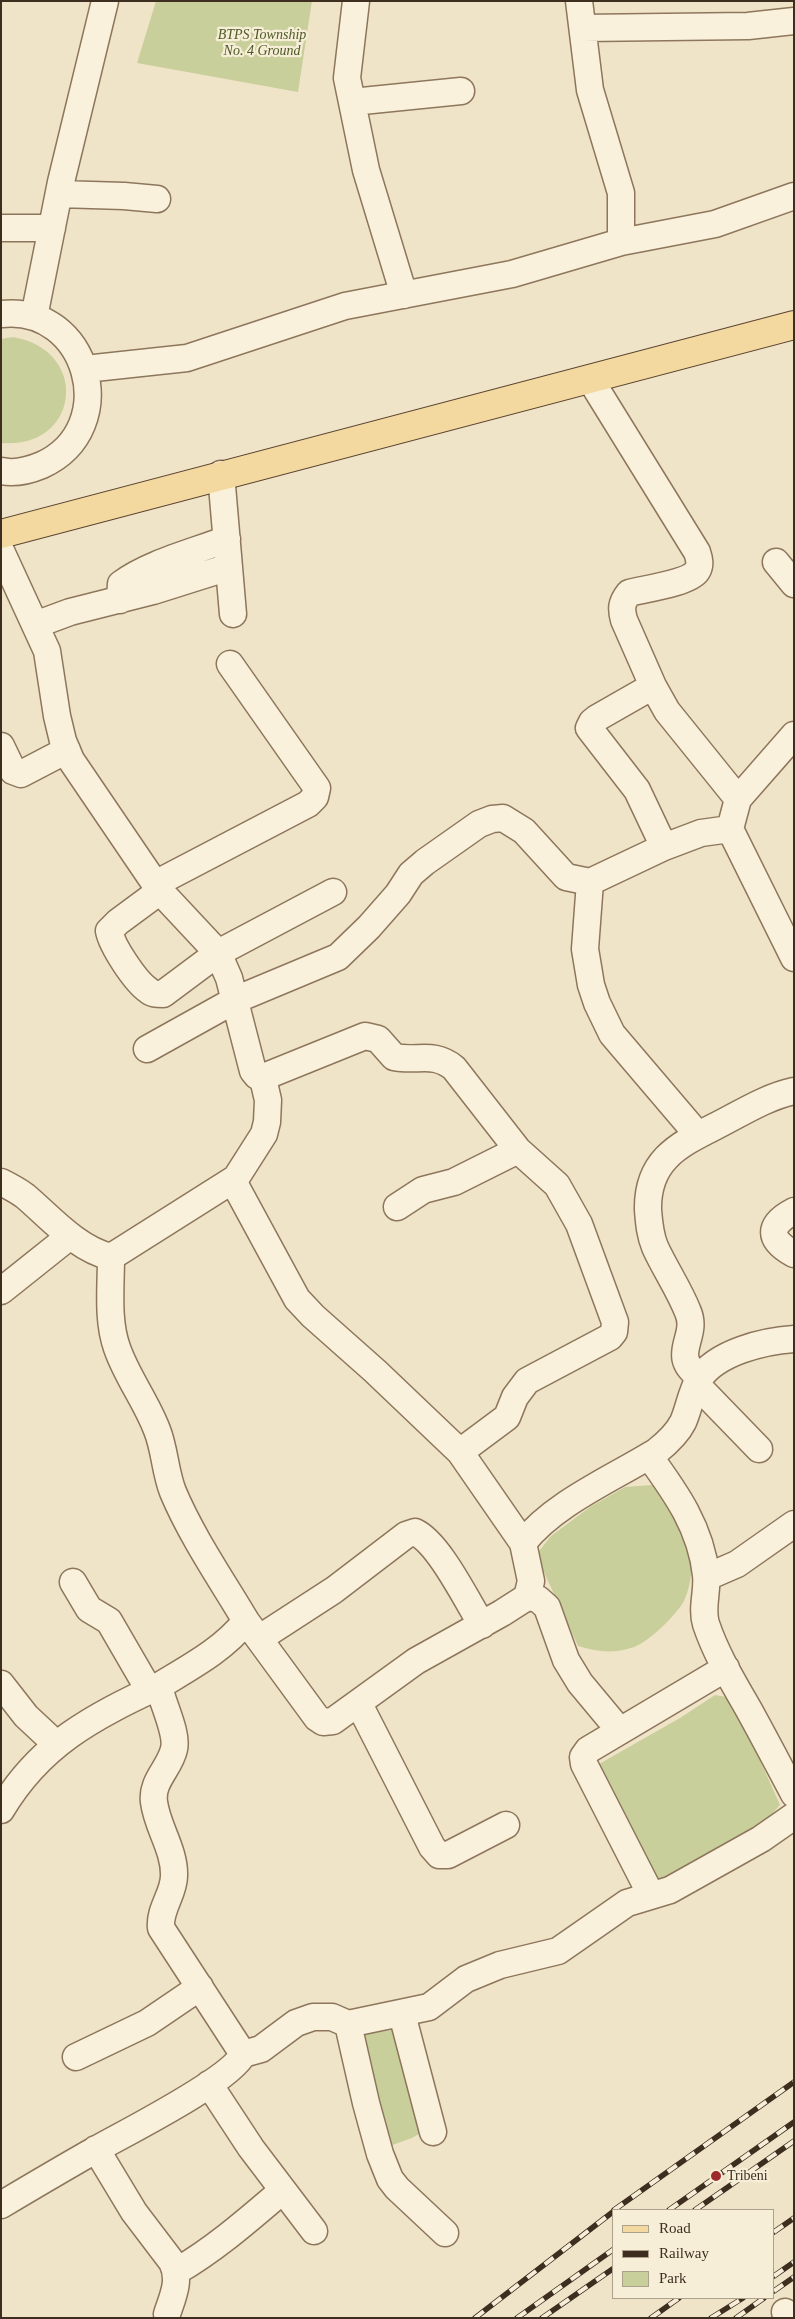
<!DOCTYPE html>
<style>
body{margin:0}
#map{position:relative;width:795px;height:2319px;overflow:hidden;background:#f0e4c8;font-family:Georgia,serif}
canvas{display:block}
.frame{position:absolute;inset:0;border:2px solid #3d2e20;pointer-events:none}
.legend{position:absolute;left:612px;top:2209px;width:162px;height:90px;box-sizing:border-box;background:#f7eed8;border:1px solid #ada18e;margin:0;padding:6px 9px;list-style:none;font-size:15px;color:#3d2e20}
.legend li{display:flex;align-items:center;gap:10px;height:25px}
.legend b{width:25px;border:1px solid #ada18e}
</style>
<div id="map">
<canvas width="795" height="2319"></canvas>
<div class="frame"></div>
<ul class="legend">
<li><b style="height:6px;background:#f3d9a0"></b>Road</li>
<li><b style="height:6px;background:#3d2e20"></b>Railway</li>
<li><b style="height:14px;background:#c9cf9b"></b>Park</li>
</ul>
</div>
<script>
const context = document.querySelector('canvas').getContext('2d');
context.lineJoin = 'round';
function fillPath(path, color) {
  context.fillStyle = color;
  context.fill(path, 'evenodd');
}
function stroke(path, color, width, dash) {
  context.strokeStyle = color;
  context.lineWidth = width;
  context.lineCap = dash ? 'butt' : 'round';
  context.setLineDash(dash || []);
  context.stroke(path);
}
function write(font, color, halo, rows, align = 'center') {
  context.font = font + ' Georgia,serif';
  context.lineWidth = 4.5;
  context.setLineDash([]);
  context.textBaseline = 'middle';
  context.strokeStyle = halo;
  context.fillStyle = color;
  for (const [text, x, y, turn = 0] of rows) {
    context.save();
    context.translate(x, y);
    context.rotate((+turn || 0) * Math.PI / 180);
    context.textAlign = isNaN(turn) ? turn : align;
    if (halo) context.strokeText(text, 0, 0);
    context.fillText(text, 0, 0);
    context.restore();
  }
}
const green = new Path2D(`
 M156 1H312L298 92 137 63Z
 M13 337C91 350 80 450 1 443V339Z
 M652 1485C668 1500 680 1516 689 1537 695 1553 692 1585 684 1601 677 1614 649 1642 634 1647 614 1654 598 1652 578 1646L536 1555 551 1536 590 1507 625 1487Z
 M715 1695 732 1698 780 1805 748 1840 646 1888 592 1768 680 1718Z
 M404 2028 436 2124 412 2138 384 2148 355 2036Z`);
const minor = new Path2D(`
 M356 1 347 78 366 170 404 295
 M579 1 590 90 621 193V242
 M583 28 748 26 794 21
 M352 102 461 91
 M59 194 124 196 157 199
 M1 228H52
 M1 314C88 304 123 428 42 465 30 470 14 474 1 471
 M34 317 61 182 105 1
 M85 369 187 358 345 306 512 274 621 242 715 224 794 196
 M590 379 697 552C699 558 701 565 697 571 689 583 644 589 629 593 621 603 621 609 624 620L653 686 667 711 738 799
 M221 474 233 614
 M1 551 47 651 57 716 63 741 71 760 160 891 218 953 229 978 253 1071 257 1076 264 1079
 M776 562 794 584
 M120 600 121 584C149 563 194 552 227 539
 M35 625 70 612 153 591 229 567
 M653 686 597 718 592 722 589 728 637 790 664 847
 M794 735 738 799 730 829 794 958
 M1 746 13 771 21 774 67 750
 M590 882 585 949 591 985 597 1003 612 1034 698 1135
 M155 884 308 804 315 797 317 788 230 664
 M160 891 118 922 109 931C112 946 135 981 148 990 152 994 157 994 163 994L218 953 333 892
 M147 1049 235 1000 338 957 369 927 398 894 411 874 425 862 479 824 492 819 503 818 524 831 566 877 590 882 664 847 701 833 730 829
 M233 1181 297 1299 313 1316 375 1371 460 1452 523 1543
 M1 1182C9 1186 18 1191 25 1196 51 1218 77 1249 111 1257L236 1178 264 1134 267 1122 268 1100 264 1083 266 1076 365 1036 378 1039 394 1057C418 1062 433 1051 454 1068L518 1150 557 1185 579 1224 615 1322 614 1332 610 1337 527 1381 515 1397 507 1417 460 1452
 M397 1207 423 1190 454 1182 518 1150
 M794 1211C767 1225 768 1240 794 1254
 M1 1291 70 1236
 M700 1377C668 1355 699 1338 688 1312 679 1289 665 1269 655 1247 650 1235 649 1223 648 1210 647 1162 676 1146 714 1127 740 1114 766 1097 794 1091
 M696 1384 759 1449
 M649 1456C676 1493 701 1528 706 1575 708 1591 701 1608 706 1624 716 1654 733 1682 749 1710 764 1737 779 1766 794 1794
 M707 1577 737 1564 794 1524
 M73 1582 89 1609 109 1621 149 1690
 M527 1597 538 1599 547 1607 566 1660 580 1683 620 1731
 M246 1621 317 1718 323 1722 333 1721 416 1661 502 1613 527 1597 531 1581 523 1543C554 1503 614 1478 657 1451 667 1443 677 1434 683 1422 689 1409 691 1392 699 1379 717 1352 764 1341 794 1339
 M260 1638 334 1590 406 1535 415 1532C439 1543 467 1601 482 1625
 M1 1684 26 1716 56 1744
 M359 1704 432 1847 439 1855H448L506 1825
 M1 1810C40 1744 93 1717 159 1686
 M651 1895 584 1764 583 1757 588 1750 726 1668
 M402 2014 433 2132
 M348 2024 366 2103 380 2154 390 2179 397 2188 445 2233
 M243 2054 261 2049 296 2023 313 2017H332L348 2024 429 2007 466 1979 500 1965 558 1951 627 1903 670 1890 761 1839 794 1816
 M76 2057 147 2023 200 1987
 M209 2084 251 2148 314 2231
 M96 2149 134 2212 172 2262C181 2280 173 2296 167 2314
 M1 2205C33 2186 65 2167 97 2149 127 2132 231 2080 243 2054L161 1928C159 1909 174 1894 174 1876 175 1850 157 1827 154 1802 151 1781 170 1768 174 1749 178 1733 162 1703 159 1686 190 1667 223 1650 246 1621 221 1579 192 1537 173 1492 165 1472 165 1450 157 1430 146 1401 127 1377 117 1348 107 1320 111 1287 111 1257
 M177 2271C215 2249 248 2220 282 2191
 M785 2312 790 2318`);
const major = new Path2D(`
 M1 534 794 325`);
const rail = new Path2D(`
 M614 2210 794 2082
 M669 2210 794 2122
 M695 2210 794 2141
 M774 2232 794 2218
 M774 2276 794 2262
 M774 2291 794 2277
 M475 2318 614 2211
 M517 2318 614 2249
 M542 2318 614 2268
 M651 2318 679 2298
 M711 2318 743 2298
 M736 2318 764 2298`);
const markers = [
 [716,2176,6,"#9e2a2b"]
];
const parkNames = [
 ["BTPS Township",262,35],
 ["No. 4 Ground",262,51]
];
const poiNames = [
 ["Tribeni",727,2176]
];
fillPath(green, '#c9cf9b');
stroke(minor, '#8d765c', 29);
stroke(major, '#5b4430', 30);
stroke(minor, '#faf1dc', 26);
stroke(major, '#f3d9a0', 28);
stroke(rail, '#3d2e20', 5.5);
stroke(rail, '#f7eed8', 4, [11]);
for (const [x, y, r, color] of markers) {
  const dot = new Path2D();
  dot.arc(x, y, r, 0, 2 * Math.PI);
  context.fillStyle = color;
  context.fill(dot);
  stroke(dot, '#f7eed8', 2);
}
write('italic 14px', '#4d5a26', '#f7eed8', parkNames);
write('14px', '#3d2e20', '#f7eed8', poiNames, 'left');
</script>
